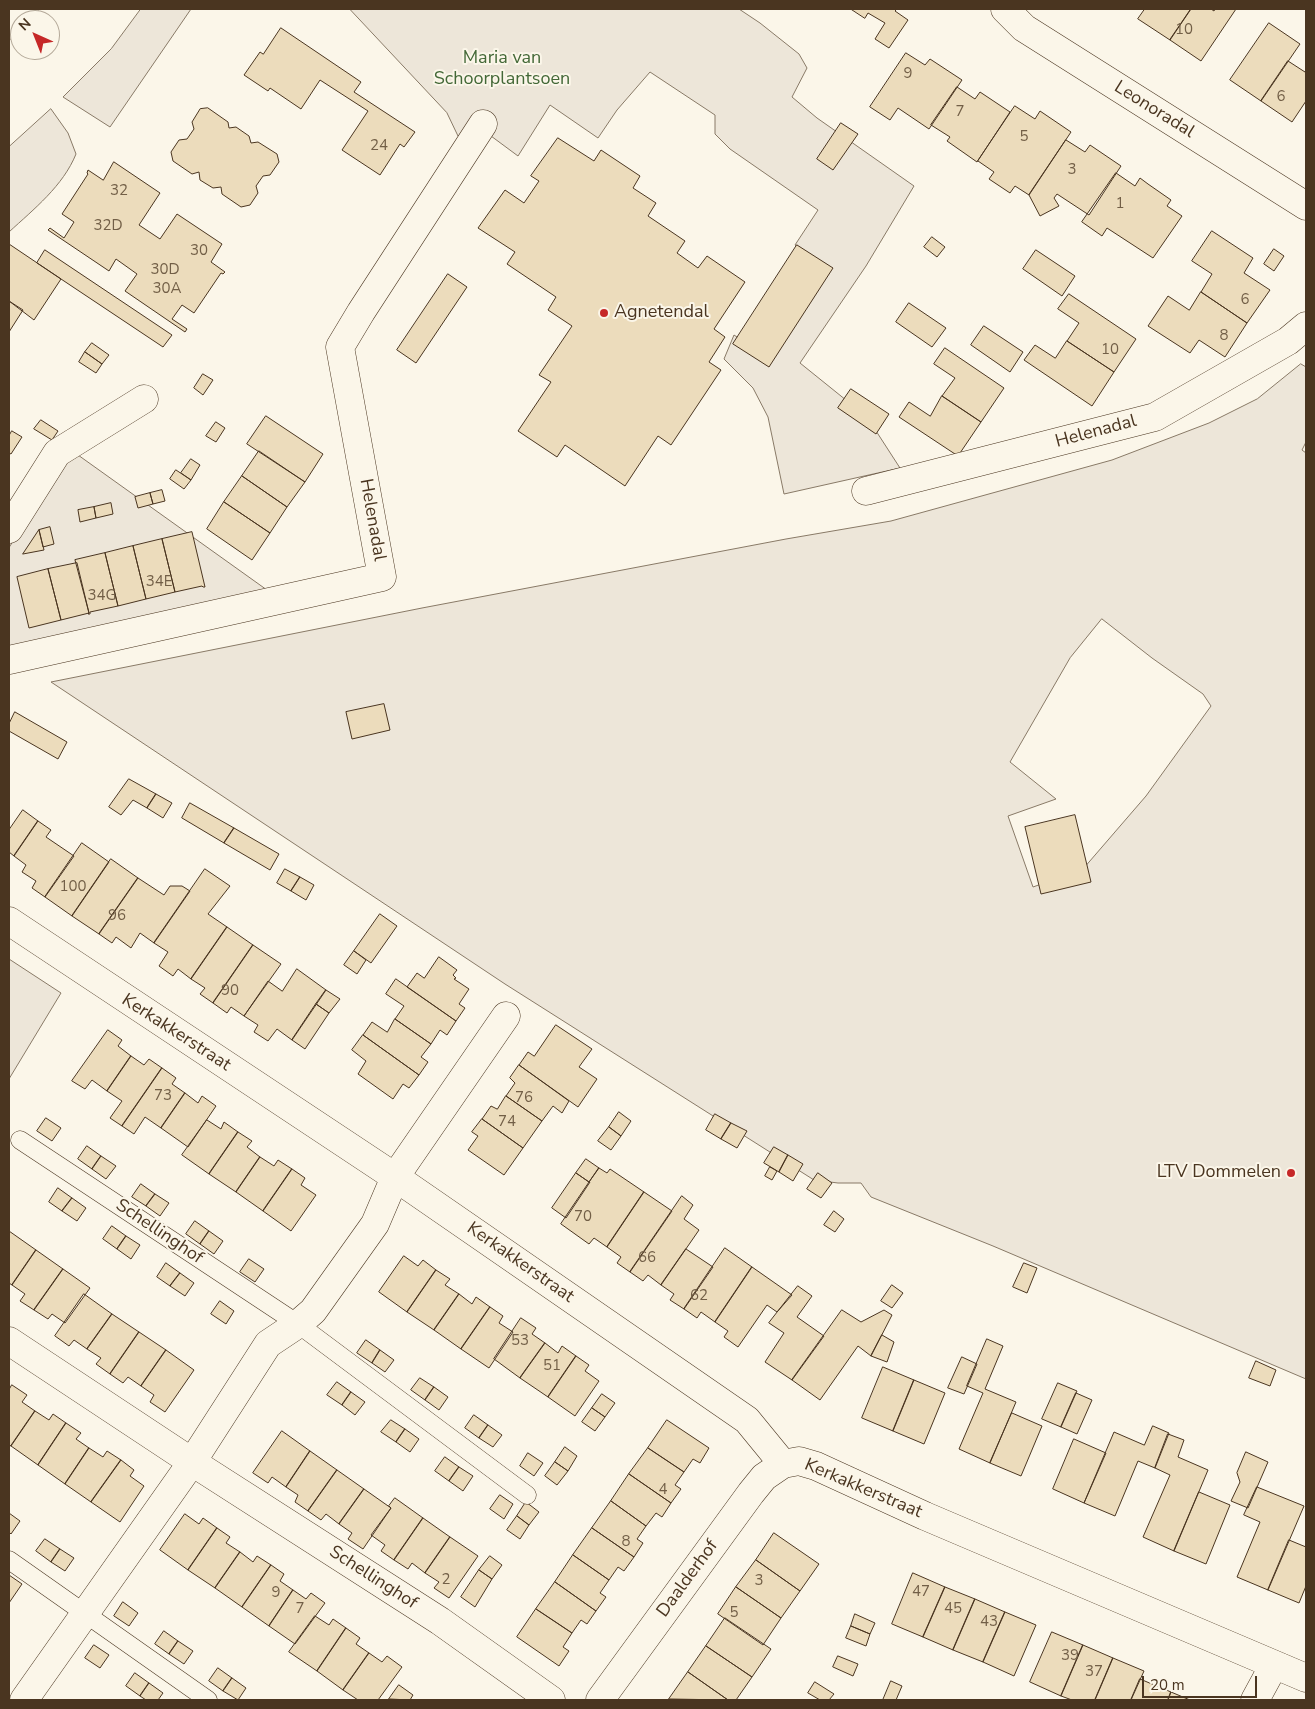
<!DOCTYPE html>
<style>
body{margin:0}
#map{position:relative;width:1315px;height:1709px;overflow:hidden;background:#fbf6e9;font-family:"Nunito Sans",sans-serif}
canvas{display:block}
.frame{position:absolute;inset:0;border:10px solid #4a3520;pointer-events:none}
.north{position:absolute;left:10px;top:10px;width:50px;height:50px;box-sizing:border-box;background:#fbf6e9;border:1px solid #b4a999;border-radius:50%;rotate:316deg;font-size:14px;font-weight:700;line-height:20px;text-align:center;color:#4a3520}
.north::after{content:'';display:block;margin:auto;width:18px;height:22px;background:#c62828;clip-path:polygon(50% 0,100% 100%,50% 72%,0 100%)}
.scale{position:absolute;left:1142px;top:1676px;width:115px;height:22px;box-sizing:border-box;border:2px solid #4a3520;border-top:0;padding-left:6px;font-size:15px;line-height:18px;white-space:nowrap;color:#4a3520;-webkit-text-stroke:4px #fbf6e9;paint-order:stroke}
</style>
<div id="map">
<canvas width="1315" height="1709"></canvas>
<div class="frame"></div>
<div class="north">N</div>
<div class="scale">20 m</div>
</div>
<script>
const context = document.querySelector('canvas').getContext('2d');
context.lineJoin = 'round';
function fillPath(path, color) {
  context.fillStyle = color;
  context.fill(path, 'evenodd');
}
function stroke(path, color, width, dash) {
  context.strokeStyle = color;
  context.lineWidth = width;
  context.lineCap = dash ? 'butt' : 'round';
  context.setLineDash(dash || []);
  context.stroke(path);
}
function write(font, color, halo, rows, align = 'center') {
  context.font = font + ' "Nunito Sans",sans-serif';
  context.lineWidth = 4;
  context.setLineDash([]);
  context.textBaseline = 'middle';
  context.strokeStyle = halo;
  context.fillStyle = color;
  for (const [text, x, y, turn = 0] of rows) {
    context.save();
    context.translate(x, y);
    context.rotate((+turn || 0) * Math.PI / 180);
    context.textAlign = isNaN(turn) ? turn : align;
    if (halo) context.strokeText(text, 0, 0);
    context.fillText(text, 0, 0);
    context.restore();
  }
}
const green = new Path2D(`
 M141 9H191L110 127 63 97 111 49Z
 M350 9H739L760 23 799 54 807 68 792 97 817 118 914 186 866 266 800 363 867 417 900 468 784 494 768 417 753 388 724 359 734 335 770 359 830 269 795 245 818 210 730 149 715 134V115L650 72 617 110 598 138 550 105 518 156 491 136 479 151 458 136 447 113Z
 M51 109 68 133 76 154C63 186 34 209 9 232V147Z
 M1301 364 1306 367V442L1302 450 1306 453V1379L993 1246 871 1197 861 1183H838L814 1180 505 984 51 682 422 608 786 539 891 521 1112 460 1209 423 1257 399ZM1102 619 1152 658 1203 694 1211 706 1146 796 1083 869 1033 887 1008 816 1056 799 1010 762 1070 658Z
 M71 450 267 590 9 647V548Z
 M9 959 61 993 9 1079Z`);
const building = new Path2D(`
 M851 9H897L895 11 908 20 889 48 875 39 885 23 868 13 865 18Z
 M1145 9H1191L1170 40 1138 19Z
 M1191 9H1211L1214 11 1215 9H1236L1201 61 1170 40Z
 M1269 23 1300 44 1261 101 1230 80Z
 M281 28 361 82 354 92 415 132 404 147 400 144 380 175 342 150 368 111 320 80 301 109 270 88 268 91 244 75 260 52 263 54Z
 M906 53 925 65 930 59 962 80 929 129 898 108 890 120 870 107Z
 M1288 61 1305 72 1306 70V101L1292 122 1261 101Z
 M957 87 975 99 980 92 1010 112 977 162 947 141 950 137 931 125Z
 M1015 106 1035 119 1040 111 1071 132 1029 195 1015 186 1010 193 989 179 994 172 978 161Z
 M208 108 228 122 229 128 236 127 249 136 251 143 258 142 277 154 279 162 270 175 263 176 256 186 258 193 250 205 241 207 222 194 221 187 213 188 200 180 199 172 192 174 173 161 171 152 179 140 187 139 194 129 192 122 200 109Z
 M841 123 858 134 833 170 817 159Z
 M558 138 594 161 601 150 640 176 633 188 656 203 648 216 685 241 677 253 698 268 707 256 745 282 714 329 725 337 709 362 721 370 671 445 658 436 625 486 565 445 557 457 518 431 551 382 539 375 572 326 548 310 556 297 507 264 515 252 478 228 505 190 524 203 539 181 531 176Z
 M1066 140 1085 152 1090 145 1121 166 1089 215 1057 194 1054 198 1059 206 1040 216 1029 195Z
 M114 162 160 193 139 225 160 239 177 214 222 244 211 262 225 272 223 274 221 273 194 313 182 305 172 319 187 329 185 332 125 291 137 274 116 259 109 271 48 230 50 228 64 238 74 222 62 214 88 174 87 173 88 170 103 180Z
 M1116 173 1135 186 1140 178 1148 184 1171 200 1167 206 1182 216 1153 258 1107 228 1102 236 1082 222Z
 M1212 231 1253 258 1244 273 1270 290 1247 323 1201 292 1212 274 1192 261Z
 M932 237 945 247 937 257 924 247Z
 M9 244 61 279 34 320 9 301Z
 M797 245 833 268 769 367 733 344Z
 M1274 249 1284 256 1274 271 1264 264Z
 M45 250 172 335 163 347 37 263Z
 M1036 250 1075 276 1062 296 1023 269Z
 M448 274 467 287 416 363 397 350Z
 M1201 292 1247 323 1225 357 1199 340 1190 353 1148 326 1168 296 1189 310Z
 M1069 294 1136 339 1114 372 1067 341 1079 323 1058 309Z
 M9 301 23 310 9 332Z
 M909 303 946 328 932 347 896 322Z
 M984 326 1023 352 1010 372 971 345Z
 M1067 341 1114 372 1092 406 1024 360 1035 345 1055 358Z
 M92 343 109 355 102 364 85 352Z
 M945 348 1004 388 981 422 942 396 955 378 934 364Z
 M85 352 102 364 96 373 79 362Z
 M203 374 213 380 203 395 194 388Z
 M851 389 889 414 876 434 838 408Z
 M942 396 981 422 958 456 899 417 909 402 930 416Z
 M266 416 323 454 305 482 247 444Z
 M41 420 58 431 52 440 34 429Z
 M216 422 225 428 216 442 206 436Z
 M12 431 22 437 11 454 9 453V436Z
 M259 451 305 482 287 507 242 476Z
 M191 459 200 465 191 480 181 473Z
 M176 470 191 480 184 489 170 479Z
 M242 476 287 507 270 533 224 502Z
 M162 490 165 501 153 504 150 493Z
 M150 493 153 504 138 508 135 497Z
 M224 502 270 533 252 560 207 529Z
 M111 503 113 514 96 518 94 507Z
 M94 507 96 518 80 522 78 510Z
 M50 527 54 544 43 547 39 530Z
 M39 530 44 550 23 554Z
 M192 532 205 587H203L202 586 175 592 162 539Z
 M162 539 175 592 146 599 133 546Z
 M133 546 146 599 118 606 105 553Z
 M105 553 118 606 90 612V614H88L89 613 75 560Z
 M77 563 89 613 61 620 48 569Z
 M48 569 61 620 29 628 17 577Z
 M384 704 390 730 352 739 346 712Z
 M15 712 67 742 58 759 9 731V724Z
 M129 779 156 794 147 808 133 800 121 815 109 807Z
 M156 794 172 803 163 818 147 808Z
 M190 803 234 828 224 843 182 818Z
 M23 810 38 821 14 856 9 852V830Z
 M1075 815 1091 882 1041 894 1025 827Z
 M38 821 51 830 46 837 74 856 45 897 32 888 36 881 22 872 26 865 14 856Z
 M234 828 279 854 270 870 224 843Z
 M82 843 109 862 72 916 45 897Z
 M111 859 138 878 99 934 72 916Z
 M205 869 230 886 208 914 227 927 191 979 178 969 173 976 159 966 168 952 154 943Z
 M285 869 300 877 291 891 277 883Z
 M300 877 314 885 306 900 291 891Z
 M138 878 164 895 170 886H182L190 891 154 943 140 933 131 948 116 937 112 943 99 934Z
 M380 914 397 926 371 963 354 951Z
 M227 927 253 945 213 1003 200 994 205 988 191 979Z
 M253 945 281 964 244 1016 231 1007 227 1013 213 1003Z
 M354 951 366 960 357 974 344 965Z
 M439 957 457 970 453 975 456 978 454 979 469 989 459 1004 465 1008 456 1021 407 987 417 973 424 978Z
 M297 969 326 990 292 1040 277 1029 268 1041 254 1032 258 1025 244 1016 268 981 282 991Z
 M396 979 456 1021 447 1035 440 1030 431 1044 395 1019 404 1006 386 994Z
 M326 990 340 999 329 1013 316 1004Z
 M316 1004 329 1013 305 1049 292 1040Z
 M395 1019 431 1044 421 1057 428 1062 419 1075 363 1035 372 1022 387 1032Z
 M556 1025 592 1049 579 1067 597 1079 578 1107 519 1065 528 1052 534 1056Z
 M108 1030 122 1040 118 1046 131 1056 107 1091 92 1080 85 1089 72 1081Z
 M363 1035 419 1075 409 1088 403 1084 393 1099 358 1074 366 1061 352 1050Z
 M131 1056 144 1065 149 1059 162 1068 122 1126 110 1118 122 1101 107 1091Z
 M519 1065 569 1101 562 1113 553 1106 542 1121 506 1096 515 1083 510 1078Z
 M162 1068 176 1078 172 1084 185 1093 161 1128 145 1117 134 1134 122 1126Z
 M185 1093 198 1103 202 1096 216 1106 188 1147 161 1128Z
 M506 1096 542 1121 523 1148 482 1119 491 1106 497 1109Z
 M619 1112 631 1121 621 1136 609 1127Z
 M715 1114 731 1123 721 1139 706 1130Z
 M46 1118 61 1128 52 1141 37 1131Z
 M482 1119 523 1148 504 1175 468 1150 478 1136 472 1132Z
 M207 1120 221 1129 224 1122 238 1132 209 1174 182 1155Z
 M731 1123 747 1131 737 1148 721 1139Z
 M609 1127 621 1136 611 1150 598 1141Z
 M238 1132 252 1141 247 1147 260 1157 236 1192 209 1174Z
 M87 1146 101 1156 92 1169 78 1159Z
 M774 1147 788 1155 779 1172 764 1163Z
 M788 1155 803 1164 793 1181 779 1172Z
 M101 1156 116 1166 106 1179 92 1169Z
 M260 1157 274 1166 278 1160 292 1169 263 1211 236 1192Z
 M586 1159 599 1168 589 1182 576 1173Z
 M770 1167 777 1171 772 1180 765 1176Z
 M599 1168 607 1173 610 1169 644 1192 607 1247 594 1238 589 1244 561 1224Z
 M292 1169 305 1178 301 1185 316 1195 291 1231 263 1211Z
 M576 1173 589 1182H590L566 1218 552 1208Z
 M818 1173 832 1183 821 1198 807 1189Z
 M141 1184 155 1194 146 1206 132 1197Z
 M58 1188 72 1198 62 1211 49 1202Z
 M644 1192 672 1211 630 1272 617 1263 621 1257 607 1247Z
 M155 1194 169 1203 160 1216 146 1206Z
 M682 1196 693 1205 684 1219 699 1230 661 1285 648 1275 643 1281 630 1272Z
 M72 1198 86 1208 77 1221 62 1211Z
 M834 1211 844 1219 835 1232 824 1225Z
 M195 1221 209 1231 200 1244 186 1234Z
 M112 1226 126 1236 117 1249 103 1239Z
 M9 1231 36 1250 12 1285 9 1283Z
 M209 1231 223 1241 214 1254 200 1244Z
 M126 1236 140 1245 131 1259 117 1249Z
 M725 1248 752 1267 715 1322 701 1312 697 1318 684 1309Z
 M686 1249 713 1267 684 1309 670 1300 674 1294 661 1285Z
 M36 1250 63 1269 34 1310 20 1301 25 1294 12 1285Z
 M404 1256 418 1266 423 1260 436 1270 407 1312 379 1292Z
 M249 1259 264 1269 255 1282 240 1272Z
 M166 1263 180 1273 170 1286 157 1277Z
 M1024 1263 1037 1268 1027 1293 1013 1287Z
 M752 1267 792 1295 777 1312 767 1305 738 1347 724 1337 728 1331 715 1322Z
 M63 1269 90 1288 65 1323 52 1314 48 1319 34 1310Z
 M436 1270 450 1279 445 1285 459 1294 434 1330 407 1312Z
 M180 1273 194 1283 185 1296 170 1286Z
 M892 1285 903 1293 892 1308 881 1301Z
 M798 1286 812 1296 797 1317 824 1336 792 1380 765 1362 784 1333 769 1323Z
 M84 1294 112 1314 87 1349 74 1340 69 1346 55 1336Z
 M459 1294 472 1304 476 1297 490 1307 461 1349 434 1330Z
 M220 1301 234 1311 226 1324 211 1314Z
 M490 1307 503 1316 499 1323 513 1332 489 1368 461 1349Z
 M842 1310 861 1322 884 1310 892 1315 871 1356 858 1346 820 1400 792 1380Z
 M112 1314 139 1332 110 1374 96 1364 101 1358 87 1349Z
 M521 1318 536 1328 532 1334 545 1343 520 1378 494 1359Z
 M139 1332 166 1350 141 1386 128 1377 123 1383 110 1374Z
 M882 1335 894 1342 887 1362 871 1356Z
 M987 1339 1003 1346 985 1389 1016 1402 990 1463 959 1449 983 1393 967 1386Z
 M366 1340 380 1350 372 1363 357 1353Z
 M545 1343 558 1353 562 1346 576 1356 548 1397 520 1378Z
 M166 1350 194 1370 165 1412 150 1402 154 1395 141 1386Z
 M380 1350 394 1360 385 1372 372 1363Z
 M576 1356 589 1365 585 1371 599 1381 575 1416 548 1397Z
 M962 1357 977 1364 964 1394 948 1388Z
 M1256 1361 1276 1370 1270 1386 1249 1378Z
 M883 1367 914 1380 893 1431 862 1418Z
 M420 1378 434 1387 425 1400 411 1390Z
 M914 1380 945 1393 924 1444 893 1431Z
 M337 1382 351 1392 342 1405 327 1395Z
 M1058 1383 1077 1391 1061 1427 1042 1419Z
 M12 1385 27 1395 22 1402 35 1411 11 1446 9 1445V1390Z
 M434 1387 448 1397 439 1410 425 1400Z
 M351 1392 365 1402 355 1415 342 1405Z
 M1076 1393 1092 1400 1077 1434 1061 1427Z
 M602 1394 615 1403 605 1417 592 1408Z
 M592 1408 605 1417 595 1431 582 1422Z
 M35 1411 49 1420 53 1414 66 1423 38 1465 11 1446Z
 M1012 1413 1042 1426 1021 1476 990 1463Z
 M474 1415 488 1425 479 1438 465 1428Z
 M391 1420 405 1429 396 1442 381 1432Z
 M667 1420 709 1448 700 1463 693 1459 684 1472 648 1448Z
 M66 1423 81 1433 76 1439 89 1448 65 1484 38 1465Z
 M488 1425 502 1435 493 1447 479 1438Z
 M1153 1426 1169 1433 1155 1468 1138 1461 1115 1516 1084 1503 1114 1432 1144 1445Z
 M405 1429 419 1439 410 1452 396 1442Z
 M282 1431 310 1451 286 1487 272 1477 268 1483 253 1473Z
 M1168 1434 1184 1440 1178 1457 1208 1470 1174 1551 1143 1537 1170 1475 1155 1468Z
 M1074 1439 1106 1453 1084 1503 1053 1489Z
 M565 1447 577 1456 568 1471 555 1462Z
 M89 1448 103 1457 107 1451 121 1460 91 1502 65 1484Z
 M648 1448 684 1472 675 1485 681 1489 671 1503 629 1474Z
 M310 1451 337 1470 308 1511 295 1502 298 1495 286 1487Z
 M1246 1452 1268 1462 1248 1508 1231 1501 1240 1482 1237 1473Z
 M528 1453 543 1463 534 1476 520 1466Z
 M445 1457 459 1467 449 1481 435 1471Z
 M121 1460 134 1470 130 1476 144 1486 120 1522 91 1502Z
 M555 1462 568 1471 557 1485 545 1476Z
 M459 1467 473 1476 463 1491 449 1481Z
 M337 1470 364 1489 339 1524 326 1514 321 1520 308 1511Z
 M629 1474 671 1503 662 1517 656 1513 646 1526 611 1501Z
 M1257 1487 1304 1506 1268 1590 1237 1577 1260 1522 1244 1515Z
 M364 1489 391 1508 363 1549 348 1539 352 1533 339 1524Z
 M1199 1492 1230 1505 1206 1564 1174 1551Z
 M500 1495 513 1504 504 1519 490 1509Z
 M395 1498 423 1518 394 1560 381 1551 385 1545 371 1535 391 1508 389 1506Z
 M611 1501 646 1526 637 1539 643 1543 634 1557 592 1528Z
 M526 1502 539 1512 529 1525 517 1516Z
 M9 1513 20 1521 11 1534 9 1532Z
 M185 1514 199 1524 203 1518 217 1528 188 1570 160 1550Z
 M517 1516 529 1525 520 1539 507 1530Z
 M423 1518 450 1537 425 1573 412 1563 408 1569 394 1560Z
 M217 1528 230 1537 226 1543 240 1552 215 1588 188 1570Z
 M592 1528 634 1557 624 1571 618 1567 609 1580 573 1555Z
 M774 1533 819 1564 800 1591 756 1560Z
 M450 1537 478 1556 449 1598 434 1588 439 1582 425 1573Z
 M45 1539 60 1549 51 1562 36 1551Z
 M1289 1540 1306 1547V1586L1299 1603 1268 1590Z
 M60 1549 74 1558 65 1571 51 1562Z
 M240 1552 253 1562 257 1556 271 1565 242 1607 215 1588Z
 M573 1555 609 1580 600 1593 606 1597 596 1611 555 1582Z
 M490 1556 502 1565 492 1579 479 1570Z
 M756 1560 800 1591 781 1618 736 1587Z
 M271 1565 284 1574 280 1581 293 1590 269 1626 242 1607Z
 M479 1570 492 1579 475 1607 461 1597Z
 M913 1573 945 1587 923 1637 892 1624Z
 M9 1575 22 1584 9 1603Z
 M555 1582 596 1611 587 1624 581 1620 572 1633 536 1609Z
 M736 1587 781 1618 763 1645 718 1614Z
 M945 1587 975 1599 953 1650 923 1637Z
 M293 1590 306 1599 311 1593 325 1603 295 1644 269 1626Z
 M975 1599 1005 1612 983 1662 953 1650Z
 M123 1602 138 1613 129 1626 114 1616Z
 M536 1609 572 1633 563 1647 569 1651 559 1666 517 1637Z
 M1005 1612 1036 1625 1014 1676 983 1662Z
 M855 1614 875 1623 870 1634 851 1626Z
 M315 1616 329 1625 333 1619 346 1628 317 1671 289 1652Z
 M725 1618 771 1649 752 1677 706 1646Z
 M851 1626 870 1634 866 1646 846 1638Z
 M346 1628 360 1638 356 1644 369 1653 343 1690 317 1671Z
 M164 1631 178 1641 169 1654 155 1644Z
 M1052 1632 1083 1645 1061 1696 1030 1682Z
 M178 1641 193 1651 184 1664 169 1654Z
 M94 1645 109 1655 100 1668 85 1658Z
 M1083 1645 1113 1658 1095 1700H1072L1061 1696Z
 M706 1646 752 1677 736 1700H728L688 1672Z
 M369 1653 382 1662 387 1656 402 1667 378 1700H358L343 1690Z
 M838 1656 858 1664 853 1676 833 1667Z
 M1113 1658 1144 1671 1131 1700H1095Z
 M218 1668 232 1678 223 1691 209 1681Z
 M688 1672 728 1700 669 1699Z
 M135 1673 149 1683 140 1696 126 1686Z
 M232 1678 246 1688 238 1700 223 1691Z
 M1140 1679 1171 1692 1168 1700H1131Z
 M891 1681 902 1686 896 1700H883Z
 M815 1682 834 1694 829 1700H820L808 1693Z
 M149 1683 163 1693 158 1700H146L140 1696Z
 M399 1685 413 1695 410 1700 389 1699Z
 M1171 1692 1190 1700H1168Z`);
const service = new Path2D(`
 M20 1140 298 1324 527 1495
 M9 1560 208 1700`);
const minor = new Path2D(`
 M1005 9 1024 28 1306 206
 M866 491 1155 417 1288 341 1306 326
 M9 529 57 453 144 399
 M9 660 382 577 340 347 361 312 483 124
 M9 921 395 1177 747 1420 783 1464 799 1461 816 1466 925 1516 1306 1678
 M9 1341 192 1462 440 1621 551 1700
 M24 1700 192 1462 268 1344 298 1324 313 1311 375 1224 395 1177 506 1016
 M600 1700 751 1493 764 1477 783 1464
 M1255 1700 1274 1665`);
const tertiary = new Path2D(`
 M9 25 24 9`);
const markers = [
 [604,313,5,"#c62828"],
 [1291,1173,5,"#c62828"]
];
const numberNames = [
 ["10",1184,30],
 ["9",908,74],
 ["6",1281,97],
 ["7",960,112],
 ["5",1024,137],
 ["24",379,146],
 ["3",1072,170],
 ["32",119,191],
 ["1",1120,204],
 ["32D",108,226],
 ["30",199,251],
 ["30D",165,270],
 ["30A",167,289],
 ["6",1245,300],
 ["8",1224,336],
 ["10",1110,350],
 ["34E",159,582],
 ["34G",102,596],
 ["100",73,887],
 ["96",117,916],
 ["90",230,991],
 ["73",163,1096],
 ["76",524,1098],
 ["74",507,1122],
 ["70",583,1217],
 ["66",647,1258],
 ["62",699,1296],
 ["53",520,1341],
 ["51",552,1366],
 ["4",663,1490],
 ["8",626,1542],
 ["2",446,1580],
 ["3",759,1581],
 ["47",921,1592],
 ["9",276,1593],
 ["7",300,1609],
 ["45",953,1609],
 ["5",734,1613],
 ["43",989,1622],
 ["39",1070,1656],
 ["37",1094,1672]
];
const parkNames = [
 ["Maria van",502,59],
 ["Schoorplantsoen",502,80]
];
const streetNames = [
 ["Leonoradal",1154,110,32],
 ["Helenadal",1096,432,-15],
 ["Helenadal",372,520,80],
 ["Kerkakkerstraat",176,1033,33],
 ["Schellinghof",159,1232,34],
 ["Kerkakkerstraat",520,1263,35],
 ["Kerkakkerstraat",863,1489,23],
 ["Schellinghof",373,1578,33],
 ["Daalderhof",688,1579,-54]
];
const poiNames = [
 ["Agnetendal",614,313],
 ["LTV Dommelen",1281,1173,"right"]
];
fillPath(green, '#ede6d9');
stroke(green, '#887966', 1);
fillPath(building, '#ecdcbc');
stroke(building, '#4a3520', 1);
stroke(service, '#4a3520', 19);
stroke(minor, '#4a3520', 29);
stroke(tertiary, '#4a3520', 29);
stroke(service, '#fbf6e9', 18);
stroke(minor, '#fbf6e9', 28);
stroke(tertiary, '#fbf6e9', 28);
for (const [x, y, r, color] of markers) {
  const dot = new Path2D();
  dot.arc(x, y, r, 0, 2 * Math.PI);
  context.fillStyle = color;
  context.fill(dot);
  stroke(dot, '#fbf6e9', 2);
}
write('15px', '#725f47', null, numberNames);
write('18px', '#436837', '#fbf6e9', parkNames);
write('18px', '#4a3520', '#fbf6e9', streetNames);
write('18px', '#4a3520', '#fbf6e9', poiNames, 'left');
</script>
